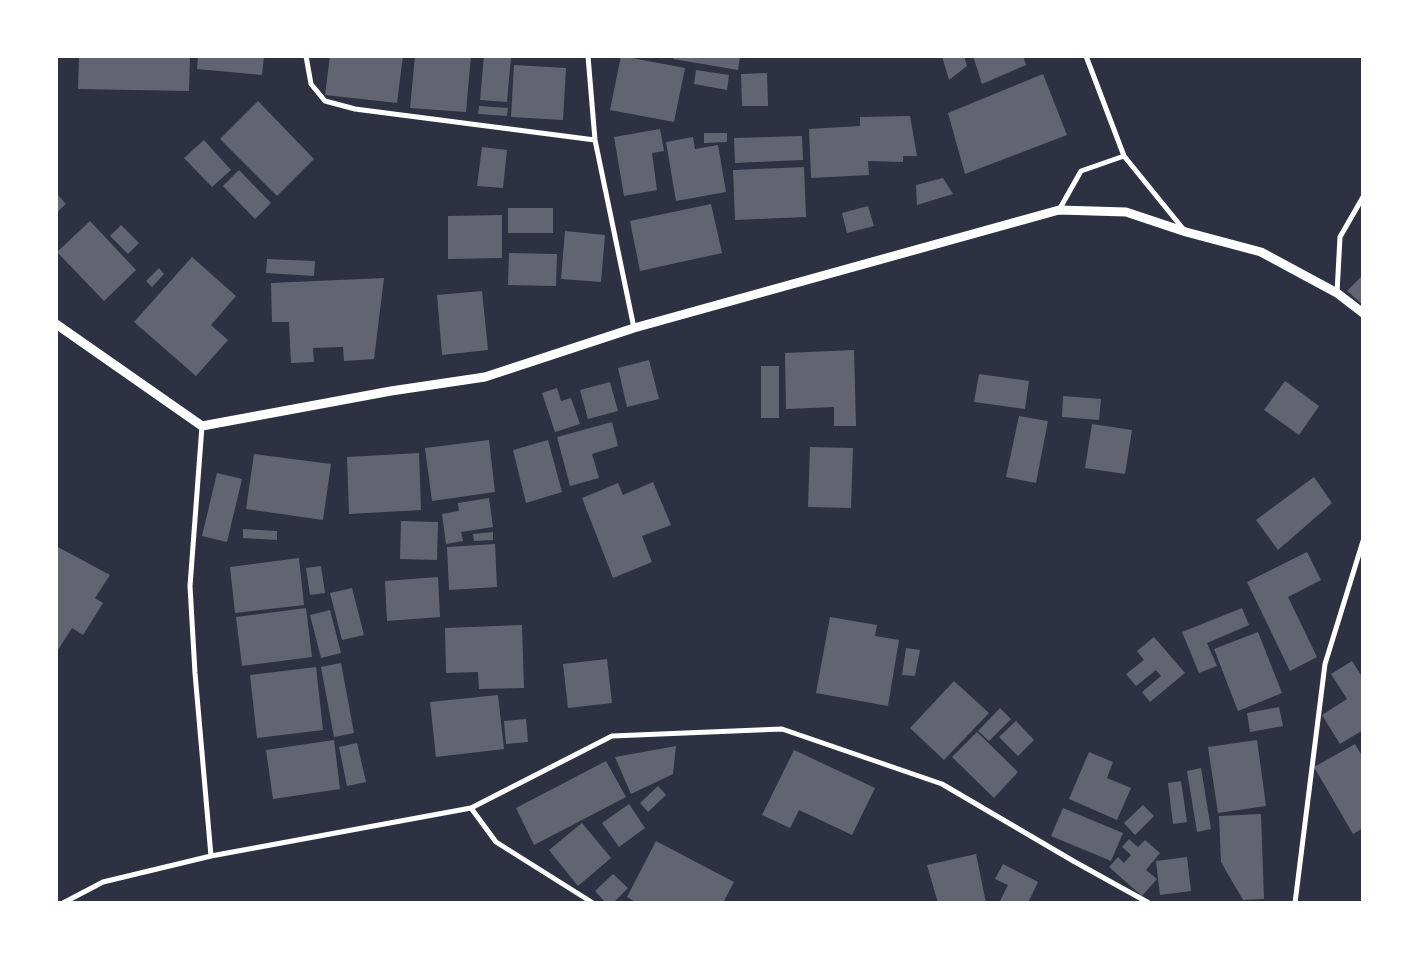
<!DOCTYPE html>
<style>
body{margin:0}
#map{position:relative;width:1419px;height:959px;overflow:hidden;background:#2d3142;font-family:Manrope,sans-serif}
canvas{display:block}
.frame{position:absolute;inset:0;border:58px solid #fff;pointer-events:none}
</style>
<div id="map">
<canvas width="1419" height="959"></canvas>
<div class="frame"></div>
</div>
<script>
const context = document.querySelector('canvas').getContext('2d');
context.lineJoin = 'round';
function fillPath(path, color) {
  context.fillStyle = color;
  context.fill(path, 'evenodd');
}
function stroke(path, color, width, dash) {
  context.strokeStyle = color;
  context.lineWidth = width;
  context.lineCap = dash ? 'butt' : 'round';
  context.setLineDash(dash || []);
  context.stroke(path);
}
const building = new Path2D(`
 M79 56H190L189 91 78 89Z
 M198 56H264L262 75 197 69Z
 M330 56H403L397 103 325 95Z
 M415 56H471L466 112 410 108Z
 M484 56 511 57 507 102 480 100Z
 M621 56 685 68 674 122 610 110Z
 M673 56H740L738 70 673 59Z
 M942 56H964L967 66 949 80Z
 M973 56H1023L1026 65 982 84Z
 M514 65 566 68 563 120 511 117Z
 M696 70 729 75 727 90 694 84Z
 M767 73 768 106H742L741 74Z
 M1043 74 1067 135 965 174 948 113Z
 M258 101 314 159 277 196 220 139Z
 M479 106 508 108 507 116 478 114Z
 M910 116 917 156H903V162L868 161 869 175 811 178 809 129 860 126V117Z
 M660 129 664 151 652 153 657 190 624 196 614 137Z
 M704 133H727V142L704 143Z
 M802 136 803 160 735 163 734 138Z
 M693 137 695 149 718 145 726 192 676 201 666 142Z
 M204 140 231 170 212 187 184 158Z
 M482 147 507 150 503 188 477 186Z
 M804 167 806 217 735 220 733 170Z
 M239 170 271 203 255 219 223 186Z
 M943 178 953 194 917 205 916 185Z
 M56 193 66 204 56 213Z
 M711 204 722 253 640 271 630 221Z
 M868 206 874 226 847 233 842 213Z
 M508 208H553V233H508Z
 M502 215V258L448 259V216Z
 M90 221 136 270 104 301 57 252Z
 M121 225 139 243 128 254 110 236Z
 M565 231 605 235 601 282 561 279Z
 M509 253 557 254 556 286 508 285Z
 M192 257 236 296 211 325 228 340 196 376 134 322Z
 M267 259 315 261 314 276 266 273Z
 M159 268 164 274 152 287 146 281Z
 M1363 275V305L1347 291Z
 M384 278 374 359 344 361 343 347 313 348 314 362 291 363 289 322H272L271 283Z
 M482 291 488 350 442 355 437 295Z
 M854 350 856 426H834V407L786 409 785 353Z
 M649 360 659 399 627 407 618 368Z
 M761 366H779V418H761Z
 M979 374 1029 381 1025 409 974 402Z
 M1285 381 1319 406 1299 435 1264 410Z
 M610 382 618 411 588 419 580 390Z
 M557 388 561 401 571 398 580 424 555 432 542 393Z
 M1063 396 1101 399 1099 420 1062 417Z
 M1019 416 1048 421 1036 483 1006 477Z
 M612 422 618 446 592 454 599 478 570 486 557 437Z
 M1092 424 1132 430 1125 474 1085 468Z
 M489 440 495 492 432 501 425 448Z
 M548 440 562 492 526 503 513 450Z
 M810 447 853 448 851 508 808 507Z
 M419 453 421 510 349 514 347 457Z
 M254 454 331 464 323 520 246 509Z
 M217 473 242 479 227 542 202 536Z
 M1314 477 1332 503 1278 550 1256 520Z
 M653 482 671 525 642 536 652 562 613 578 582 498 618 483 623 495Z
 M489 498 493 527 461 532 463 541 446 544 442 514 459 511 458 503Z
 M401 521 438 522 437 560 400 559Z
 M243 529 277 531V540L243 538Z
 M493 532V540L474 541 473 534Z
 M495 544 497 587 449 590 447 547Z
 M56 546 110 575 95 598 103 603 83 635 72 628 56 653Z
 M1307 552 1321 580 1288 597 1317 657 1290 671 1247 582Z
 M299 558 304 605 235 613 230 567Z
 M321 566 325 593 310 595 306 568Z
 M438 577 440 617 387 621 385 581Z
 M352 588 364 635 342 640 330 593Z
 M306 608 312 657 242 666 236 617Z
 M1242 608 1249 625 1207 643 1217 666 1199 673 1182 632Z
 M330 610 341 653 321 658 310 615Z
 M830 617 877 625 875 636 899 640 888 706 816 693Z
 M522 625 524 688 479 689 478 672 446 673 445 628Z
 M1258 632 1282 693 1238 711 1214 649Z
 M1154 637 1185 673 1150 702 1142 692 1161 676 1156 670 1136 686 1126 674 1144 660 1137 651Z
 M906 648 920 650 915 676 902 675Z
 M607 659 612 703 568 708 563 664Z
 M1352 661 1363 678V730L1340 744 1322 715 1347 699 1331 674Z
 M341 663 354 733 334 737 321 667Z
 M316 667 323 730 257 738 250 675Z
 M954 681 989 713 944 760 910 728Z
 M498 695 504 749 436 757 430 702Z
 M1279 707 1283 726 1250 732 1247 713Z
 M1000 708 1011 719 989 741 978 731Z
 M526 719 528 742 506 744 504 721Z
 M1016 721 1034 740 1018 756 999 737Z
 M977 732 1018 772 994 798 952 757Z
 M334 740 340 789 273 799 266 750Z
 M1257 740 1266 806 1218 813 1208 747Z
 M357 743 366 782 347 786 339 747Z
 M1355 744 1363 758V828L1353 834 1314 767Z
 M676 746 673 774 631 794 615 757Z
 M794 750 875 788 852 835 799 810 790 828 762 815Z
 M1089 752 1113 762 1107 778 1131 788 1117 820 1069 799Z
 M606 761 626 797 534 845 516 808Z
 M1201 768 1211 829 1197 832 1187 771Z
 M1181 781 1187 822 1173 824 1168 783Z
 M658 786 666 795 648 812 640 803Z
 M629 804 645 828 619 847 602 823Z
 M1143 805 1154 816 1135 835 1124 823Z
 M1063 808 1123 833 1111 861 1051 836Z
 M1261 814 1264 899 1243 900 1221 862 1219 816Z
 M582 823 611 858 578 886 549 850Z
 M1129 839 1138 847 1145 840 1160 853 1146 870 1157 879 1142 896 1109 867 1118 857 1124 863 1131 855 1122 847Z
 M656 841 734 882 723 903H637L627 897Z
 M976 854 986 903H938L927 865Z
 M1187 857 1191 891 1160 895 1156 861Z
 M1003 864 1038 882 1028 903H999L1008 885 995 879Z
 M613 874 628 888 613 903H606L595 891Z`);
const minor = new Path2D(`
 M306 56 311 84 325 101 355 109 595 140
 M588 56 595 140 634 328
 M1086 56 1124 156 1184 230
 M1059 210 1081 171 1124 156
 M1337 293 1340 237 1363 197
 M202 426 190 586 195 673 211 856
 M471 808 612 736 782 729 942 784 1075 862 1149 903
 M63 903 103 882 211 856 471 808 496 842 593 903
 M1295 903 1325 664 1363 541`);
const tertiary = new Path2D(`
 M56 324 202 426 391 391 485 377 634 328 1059 210 1126 212 1186 232 1261 252 1337 293 1363 313`);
fillPath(building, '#626471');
stroke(minor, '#fff', 5);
stroke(tertiary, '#fff', 9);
</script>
